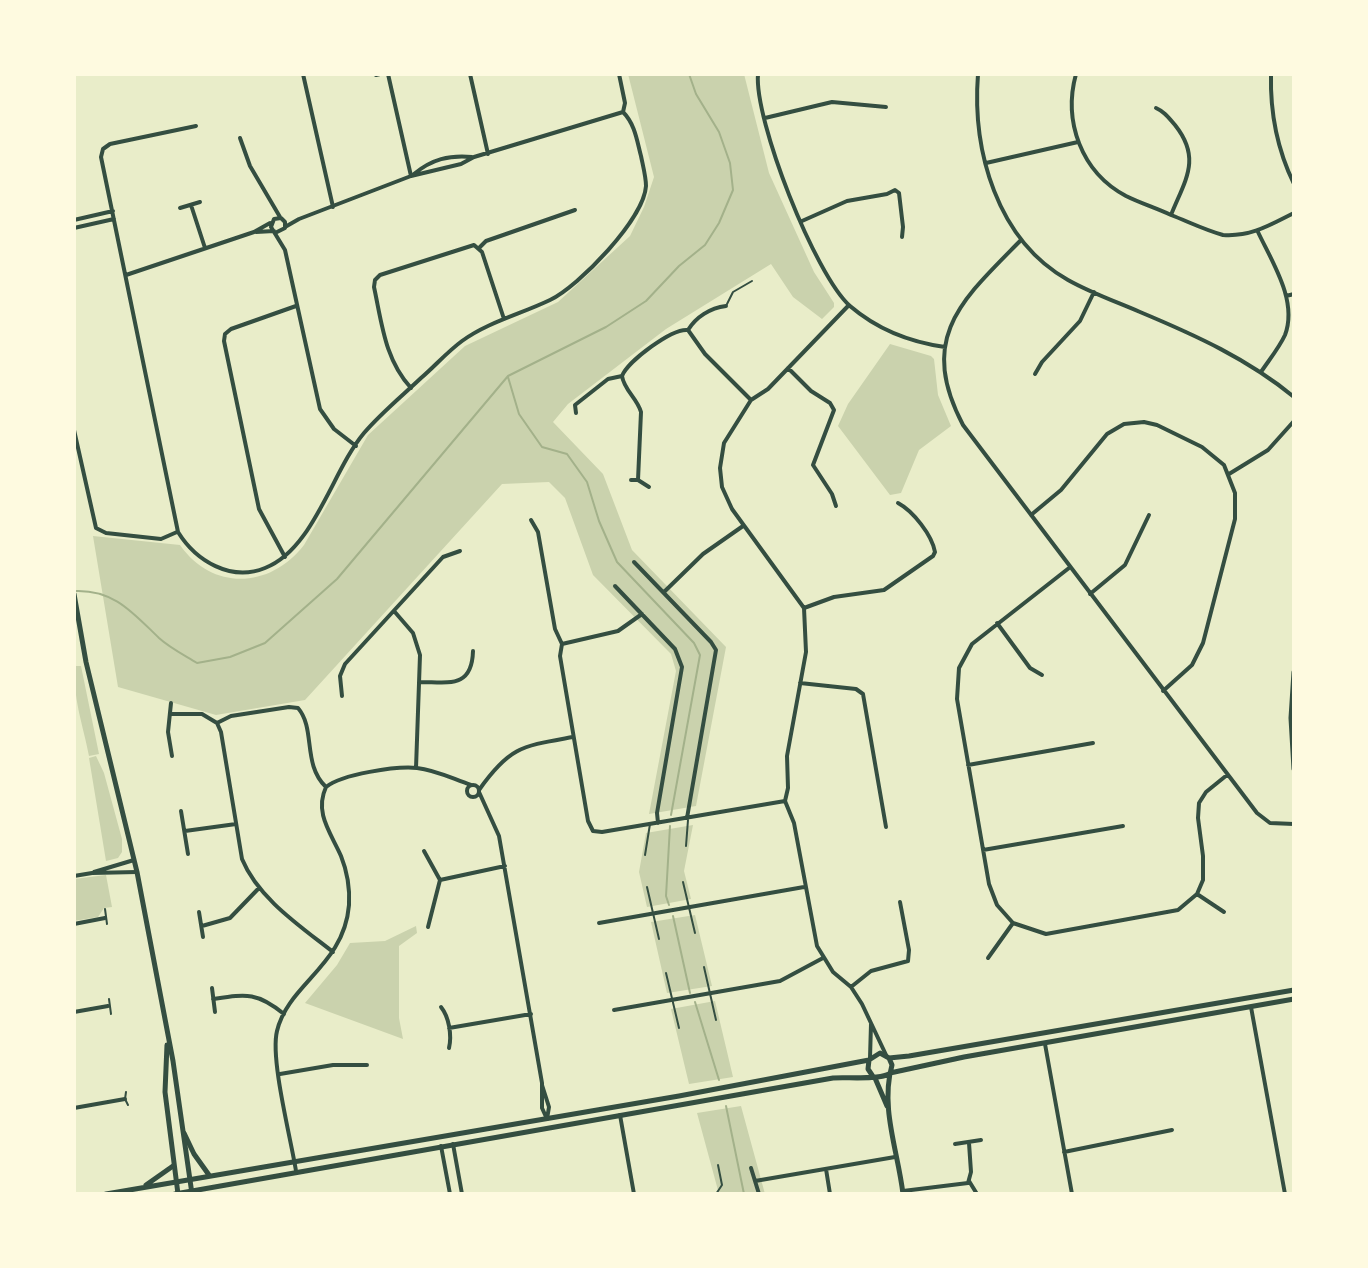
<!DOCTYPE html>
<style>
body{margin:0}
#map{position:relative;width:1368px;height:1268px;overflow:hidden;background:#e9edc9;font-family:"DM Sans",sans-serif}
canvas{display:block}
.frame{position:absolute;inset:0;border:76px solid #fefae0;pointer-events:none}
</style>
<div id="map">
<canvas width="1368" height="1268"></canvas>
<div class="frame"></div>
</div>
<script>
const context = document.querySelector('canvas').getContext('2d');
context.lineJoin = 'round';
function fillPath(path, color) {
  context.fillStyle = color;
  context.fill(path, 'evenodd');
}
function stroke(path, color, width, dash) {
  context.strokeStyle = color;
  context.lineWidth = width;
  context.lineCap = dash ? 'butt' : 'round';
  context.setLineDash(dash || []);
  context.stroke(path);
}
const green = new Path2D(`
 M628 74H744L769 173 814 272 834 303V307L822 319 793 297 771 264 666 329 568 404 553 422 603 474 632 550 726 647 696 806 649 814 676 671 671 654 593 575 565 498 549 482 502 484 305 700 216 715 118 687 93 536 180 545C213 592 271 588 304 545L368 435 465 346 558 302 630 236 644 207 654 177Z
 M890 344 931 356 934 359 938 395 951 426 919 450 901 493 890 495 838 426 848 404Z
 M76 666H81L99 754 89 756C84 728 71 693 76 666Z
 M96 756 104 773 122 839V852L118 858 106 861 89 758Z
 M693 825 684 871 691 899 647 907 639 872 646 833Z
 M106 875 112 907 104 908 98 917 74 921V879Z
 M695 915 712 986 667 993 651 922Z
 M416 926 417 933 399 946V1018L403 1039 305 1003 337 965 350 943 385 941Z
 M715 1001 733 1077 689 1084 671 1009Z
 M741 1106 765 1194H719L697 1113Z`);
const stream = new Path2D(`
 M508 377 519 414 542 447 567 454 587 482 599 521 617 562 694 643 700 655 671 815
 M74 591C114 589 133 613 159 638 170 648 184 655 197 663L230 657 265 643 337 579 508 376 606 327 646 301 679 266 705 245 719 223 733 190 730 163 719 132 696 94 689 74
 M669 905 666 896 670 826
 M673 916 690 993
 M695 1002 719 1080
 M726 1106 744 1194`);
const service = new Path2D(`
 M727 304 733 292 752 281
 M686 846 688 820
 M645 855 650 824
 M683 882 695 933
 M647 887 659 939
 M105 909 107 924
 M704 967 716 1020
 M666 973 679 1028
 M109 999 111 1014
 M126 1092 125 1099 128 1105
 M716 1194 722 1185 718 1165`);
const minor = new Path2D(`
 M303 74 333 207
 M388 74 411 176
 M470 74 488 154
 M619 74 625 103 623 112
 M758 74C754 120 815 275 850 306 878 330 909 342 945 347
 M978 74C972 151 997 240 1068 280 1091 293 1117 302 1140 312 1195 335 1248 359 1294 397
 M1076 74C1063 121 1081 172 1126 196 1140 203 1156 208 1171 215 1189 222 1205 230 1223 235 1251 237 1270 225 1294 213
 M1271 74C1270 114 1277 149 1294 184
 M376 75 380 74
 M1156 108C1165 112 1169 118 1175 125 1202 159 1185 180 1171 215
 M765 118 832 102 886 107
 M196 126 110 144 103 149 101 157 178 532C196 561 231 582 265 568 314 549 332 471 364 433 381 413 402 396 421 378 435 366 447 352 462 341 488 322 521 314 550 300 579 286 644 219 646 186 646 177 643 166 641 156 637 141 635 124 623 112
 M240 138 250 166 280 217
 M986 163 1078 142
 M414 174C432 159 449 155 472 157
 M191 205 205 248
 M180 208 200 202
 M74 220 113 211
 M802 221 847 201 887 194 895 190 899 193 903 227 902 237
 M285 227 299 219 411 176 461 164 474 157 623 112
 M74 228 114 219
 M256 232 274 231
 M277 232 285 228V222L281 218 274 219 271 227 285 250 320 409 334 429 356 446
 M1258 232C1272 262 1298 301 1285 335 1279 348 1269 360 1261 372
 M1021 240C962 300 917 337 963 425L1257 813 1270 823 1294 824
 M479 248 486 241 575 210
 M126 275 254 232 270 223
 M1286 296 1294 294
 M849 305 768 389 751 400 724 443 720 468 722 487 732 509 804 608 806 652 787 756 788 788 785 801 794 823 817 946 833 972 851 987 862 1004 887 1057
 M688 330 705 354 750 399
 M788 368 811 391 830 403 834 410 813 465 832 494 836 506
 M1035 374 1042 362 1080 321 1094 292
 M622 376C624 390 637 398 641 412L638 480
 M411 388C385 360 382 324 374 287L375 280 380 275 474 245 482 252 504 319
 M576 413 575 405 608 379 622 376C628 361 672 328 688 330 696 317 710 308 726 306
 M74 430 96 528 106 533 161 539 177 532
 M1229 474 1268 450 1294 421
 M631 480H638L649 487
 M1031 515 1061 490 1107 434 1124 424 1144 422 1157 425 1202 447 1224 465 1235 493V519L1203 643 1192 665 1163 691
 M531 520 538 532 555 629 562 644 560 656 588 821 593 831 602 832 785 801
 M285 557 259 509 224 341 225 334 231 329 296 306
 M634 562 711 642 716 650 687 818
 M1069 568 972 644 959 668 957 699 989 884 997 905 1013 923 1046 934 1178 910 1197 894 1203 880V856L1198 818 1199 803 1206 792 1227 775
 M615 586 675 649 682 667 657 813 658 823
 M664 592 703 554 743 526
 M1090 594 1125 565 1149 515
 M804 608 834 597 884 590 933 556 935 552C932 535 913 511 898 503
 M394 611 413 633 420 655 416 768
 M997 623 1030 668 1042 675
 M562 644 618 631 642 614
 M420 682C448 682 472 689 473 651
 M800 683 856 689 863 694 886 827
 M342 696 340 676 345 664 443 557 460 551
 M171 703 168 732 172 756
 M171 714H202L217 723 231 716 289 707 298 708C316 729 302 764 326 787 314 813 331 833 341 856 347 871 350 888 349 905 344 966 288 984 277 1031 270 1059 291 1139 296 1171
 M217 723 221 732 242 859C258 898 300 926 333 952
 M968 765 1093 743
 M467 791a6 6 0 1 1 12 0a6 6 0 1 1-12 0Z
 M326 787C342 774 396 766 417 768 436 770 453 779 471 785
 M479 790C510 746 523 746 573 737
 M479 792 499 836 542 1083V1108L547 1119
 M181 811 188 854
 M185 831 236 824
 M983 850 1123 826
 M424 851 440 880
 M94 872 134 860
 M74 876 92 873 137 872
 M1197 894 1224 912
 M199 912 203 937
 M599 923 804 887
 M74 924 105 918
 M202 926 230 918 259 888
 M428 927 440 880 505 866
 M988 958 1013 923
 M851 987 871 971 908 961 909 950 900 902
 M212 988 215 1012
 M213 999C247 994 257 992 284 1014
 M441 1007C449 1017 452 1035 449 1048
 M1251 1007 1285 1194
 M614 1010 780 981 823 958
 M74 1012 108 1006
 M449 1028 531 1014
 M1045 1044 1072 1194
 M870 1058 871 1024
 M280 1074 333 1065H367
 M542 1085 549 1107 547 1119
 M74 1108 125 1099
 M620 1115 634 1194
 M453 1144 462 1194
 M955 1144 981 1140
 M441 1146 450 1194
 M1064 1152 1172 1130
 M751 1168 759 1194
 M826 1169 830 1194
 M755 1181 895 1157
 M969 1181 977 1194
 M903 1191 968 1183 971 1172 969 1143
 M702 1194H709`);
const tertiary = new Path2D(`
 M1294 672 1291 718 1294 769
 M889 1058 892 1065C880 1108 898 1151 903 1194
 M890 1073 964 1057 1294 999
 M872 1075 868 1069 869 1060 880 1053 889 1058 909 1056 1294 990
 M875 1078 887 1106
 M184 1133 194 1154 209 1175
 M146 1185 173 1166
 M106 1194 679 1096 869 1060
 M175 1194 833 1078C847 1077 878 1080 889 1074`);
const secondary = new Path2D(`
 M74 594 86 662 137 872 173 1061 192 1194
 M167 1045 165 1092 178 1194`);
fillPath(green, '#cad2ad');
stroke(stream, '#a3b18a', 2);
stroke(service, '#344e41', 2);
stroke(minor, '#344e41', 4);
stroke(tertiary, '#344e41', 5);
stroke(secondary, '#344e41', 5);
</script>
